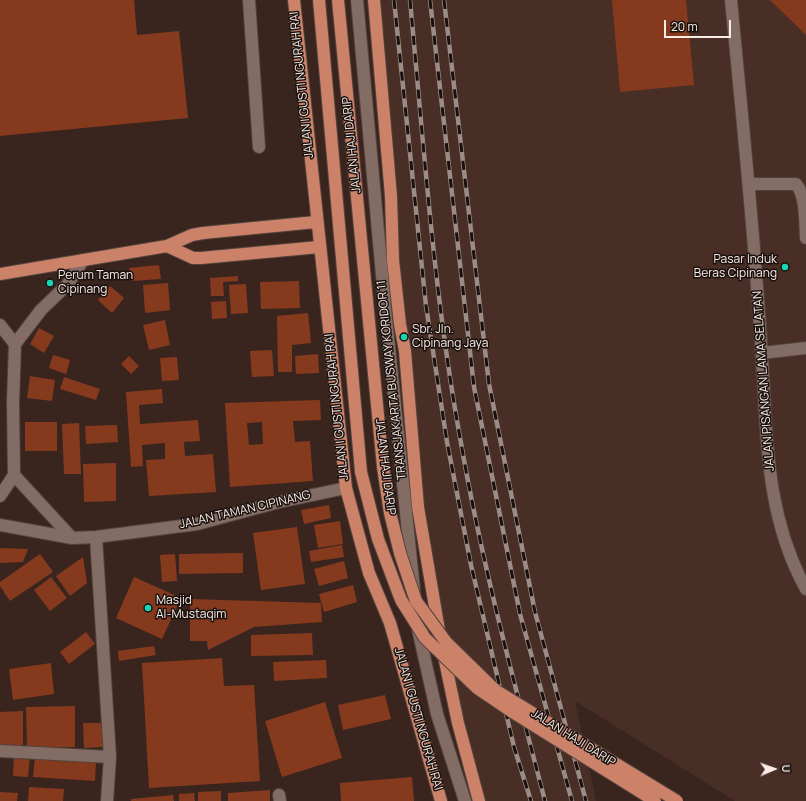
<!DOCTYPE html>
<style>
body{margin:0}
#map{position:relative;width:806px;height:801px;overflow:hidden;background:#39251e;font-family:Manrope,sans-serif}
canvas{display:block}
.north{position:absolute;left:754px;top:749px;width:40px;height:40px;-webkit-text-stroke:3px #1a110e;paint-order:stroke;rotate:88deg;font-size:11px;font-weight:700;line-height:16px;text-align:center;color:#f9ece7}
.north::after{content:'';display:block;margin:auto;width:14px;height:18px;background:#f9ece7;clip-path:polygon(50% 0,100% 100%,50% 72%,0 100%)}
.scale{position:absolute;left:664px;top:20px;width:67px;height:18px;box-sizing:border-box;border:2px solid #f9ece7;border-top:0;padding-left:5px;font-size:12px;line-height:14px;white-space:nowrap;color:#f9ece7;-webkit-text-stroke:3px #1a110e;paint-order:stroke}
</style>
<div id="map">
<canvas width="806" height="801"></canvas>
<div class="north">U</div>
<div class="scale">20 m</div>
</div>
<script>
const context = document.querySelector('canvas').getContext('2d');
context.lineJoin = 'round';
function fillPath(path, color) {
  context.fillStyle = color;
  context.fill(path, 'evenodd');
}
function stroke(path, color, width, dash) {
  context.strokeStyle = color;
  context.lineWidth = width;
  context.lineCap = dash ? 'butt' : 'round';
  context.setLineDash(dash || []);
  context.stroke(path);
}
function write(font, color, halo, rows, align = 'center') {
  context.font = font + ' Manrope,sans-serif';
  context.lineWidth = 3;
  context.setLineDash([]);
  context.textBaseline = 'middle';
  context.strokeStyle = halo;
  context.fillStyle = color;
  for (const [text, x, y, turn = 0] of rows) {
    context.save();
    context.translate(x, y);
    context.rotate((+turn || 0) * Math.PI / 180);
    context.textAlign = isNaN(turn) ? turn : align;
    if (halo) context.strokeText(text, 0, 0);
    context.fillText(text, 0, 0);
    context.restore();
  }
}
const built = new Path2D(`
 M374 0H806V801H735L575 701 596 801H479L418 507Z`);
const building = new Path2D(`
 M0 0H134L137 35 179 31 188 118 0 136Z
 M612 0H686L694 85 620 92Z
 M770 0H806V35Z
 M159 265 161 279 131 281 129 268Z
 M238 276V281L223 282 224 296H211L210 278Z
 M299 281 300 308 261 309 260 282Z
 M168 283 170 310 145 313 143 285Z
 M246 284 248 313 231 314 229 285Z
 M110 286 124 298 112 313 98 300Z
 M226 301 227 318 212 319 211 302Z
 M308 313 311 343 292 345V372H278L277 316Z
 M165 320 170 345 149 350 143 325Z
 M39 328 54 336 44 353 30 344Z
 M272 350 274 376 252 377 250 351Z
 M318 354 319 373 296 374 295 356Z
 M53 355 70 360 66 374 49 368Z
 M129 356 139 366 131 374 121 364Z
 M177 357 179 380 162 381 160 358Z
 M30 376 55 380 52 401 27 398Z
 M64 377 100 389 96 400 60 389Z
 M162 389 163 403 139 405 140 424 198 420 200 441 184 442 185 456 213 454 216 492 149 496 146 460 165 459V443L142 445 143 466 131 467 126 392Z
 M320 400 321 420 293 421 295 442 310 441 313 481 230 487 225 403ZM262 422 263 444 249 445 247 423Z
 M25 422H57V451H25Z
 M79 423 81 474H64L62 424Z
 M117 425 118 442 86 444 85 426Z
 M116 463V501L84 502 83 464Z
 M329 505 331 518 304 524 301 510Z
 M340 521 343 544 318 548 314 525Z
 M297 527 305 584 261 590 253 533Z
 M342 545 344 557 311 562 309 551Z
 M0 548 28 549 23 562 0 563Z
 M243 553V573L179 574V554Z
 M40 554 53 572 10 601 0 586V582Z
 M175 554 177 581 162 582 160 555Z
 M83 557 87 583 70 596 56 576Z
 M344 561 348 578 319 586 314 569Z
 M51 577 67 598 50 611 34 590Z
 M134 577 181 598 162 639 116 618Z
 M353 585 357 602 324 612 319 594Z
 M190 599 321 603 322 622 254 627 208 650 207 641H190Z
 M86 632 95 644 69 664 60 652Z
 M312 633 313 655 251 656V635Z
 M154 646 156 655 119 661 118 651Z
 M222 658 224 686 254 685 260 781 149 788 142 663Z
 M326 660 327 678 274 681 273 662Z
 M51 663 54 694 13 700 9 669Z
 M385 695 391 719 343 730 338 705Z
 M325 702 342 758 282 777 265 721Z
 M75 706V747L27 748 26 707Z
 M23 711V745L0 746V712Z
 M83 723H103V747L84 748Z
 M14 754 30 755 28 777 13 776Z
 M35 755 96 760 95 781 33 777Z
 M412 777 414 801H341L340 783Z
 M29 787 64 789 63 801H28Z
 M270 790V801H228V793Z
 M221 791V801H198V792Z
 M0 792 18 793 17 801H0Z
 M194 793 195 801H179V794Z
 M173 795 174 801H131V799Z`);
const minor = new Path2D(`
 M249 0 259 147
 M357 0 385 308 418 629 437 714 465 801
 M731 0C740 95 750 191 757 287 760 322 762 357 764 392 767 460 772 528 806 589
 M749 184H796C806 195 805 222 806 238
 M0 325 15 344
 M762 353 806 348
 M14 475 72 538
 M0 496 14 475 13 402 15 344 41 310 68 284 83 260
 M0 525 72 538 96 537 197 524 279 502 346 488
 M96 537 110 757 107 801
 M0 751 110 757
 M279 795 280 801`);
const major = new Path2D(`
 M294 0 346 488 369 573 390 623 441 801
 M374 0 391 196 393 260 400 324 405 351 418 507 441 642 458 723 479 801
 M167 246 193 258H201L319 247
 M0 274 167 246 192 235 203 233 316 222`);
const rail = new Path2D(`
 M394 0 426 306 447 442 471 565 514 747 531 801
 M410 0C424 148 434 297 461 443 482 564 514 682 545 801
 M430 0 474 387 520 614 572 801
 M444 0 489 384 535 612 586 801`);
const majorBridge = new Path2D(`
 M319 0 361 472 378 539 401 600 425 638 477 688 514 713 655 801
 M338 0 383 467 390 513 400 553 416 601 446 642 495 690 677 801`);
const markers = [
 [785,267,4,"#16d5b3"],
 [50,283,4,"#16d5b3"],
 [404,337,4,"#16d5b3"],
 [148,608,4,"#16d5b3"]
];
const streetNames = [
 ["JALAN I GUSTI NGURAH RAI",302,85,-96],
 ["JALAN HAJI DARIP",352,145,-96],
 ["TRANSJAKARTA BUSWAY KORIDOR 11",392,380,-96],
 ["JALAN PISANGAN LAMA SELATAN",764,381,-94],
 ["JALAN I GUSTI NGURAH RAI",337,407,-96],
 ["JALAN HAJI DARIP",385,467,83],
 ["JALAN TAMAN CIPINANG",245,510,-13],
 ["JALAN I GUSTI NGURAH RAI",418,719,74],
 ["JALAN HAJI DARIP",573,738,32]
];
const poiNames = [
 ["Pasar Induk",777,260,"right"],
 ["Beras Cipinang",777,274,"right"],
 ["Perum Taman",58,276],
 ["Cipinang",58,290],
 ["Sbr. Jln.",412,330],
 ["Cipinang Jaya",412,344],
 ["Masjid",156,601],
 ["Al-Mustaqim",156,615]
];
fillPath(built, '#482e25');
fillPath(building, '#853a1e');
stroke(minor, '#53433e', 14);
stroke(major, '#53433e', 14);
stroke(minor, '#836c64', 12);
stroke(major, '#cb8269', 12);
stroke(rail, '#9c8c86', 4.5);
stroke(rail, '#1a110e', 3, [9]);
stroke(majorBridge, '#53433e', 14, []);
stroke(majorBridge, '#cb8269', 12);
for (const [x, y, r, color] of markers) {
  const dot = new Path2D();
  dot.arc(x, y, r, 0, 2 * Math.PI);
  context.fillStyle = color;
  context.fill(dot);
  stroke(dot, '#1a110e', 1.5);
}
write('12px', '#f9ece7', '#1a110e', streetNames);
write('12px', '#f9ece7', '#1a110e', poiNames, 'left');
</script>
